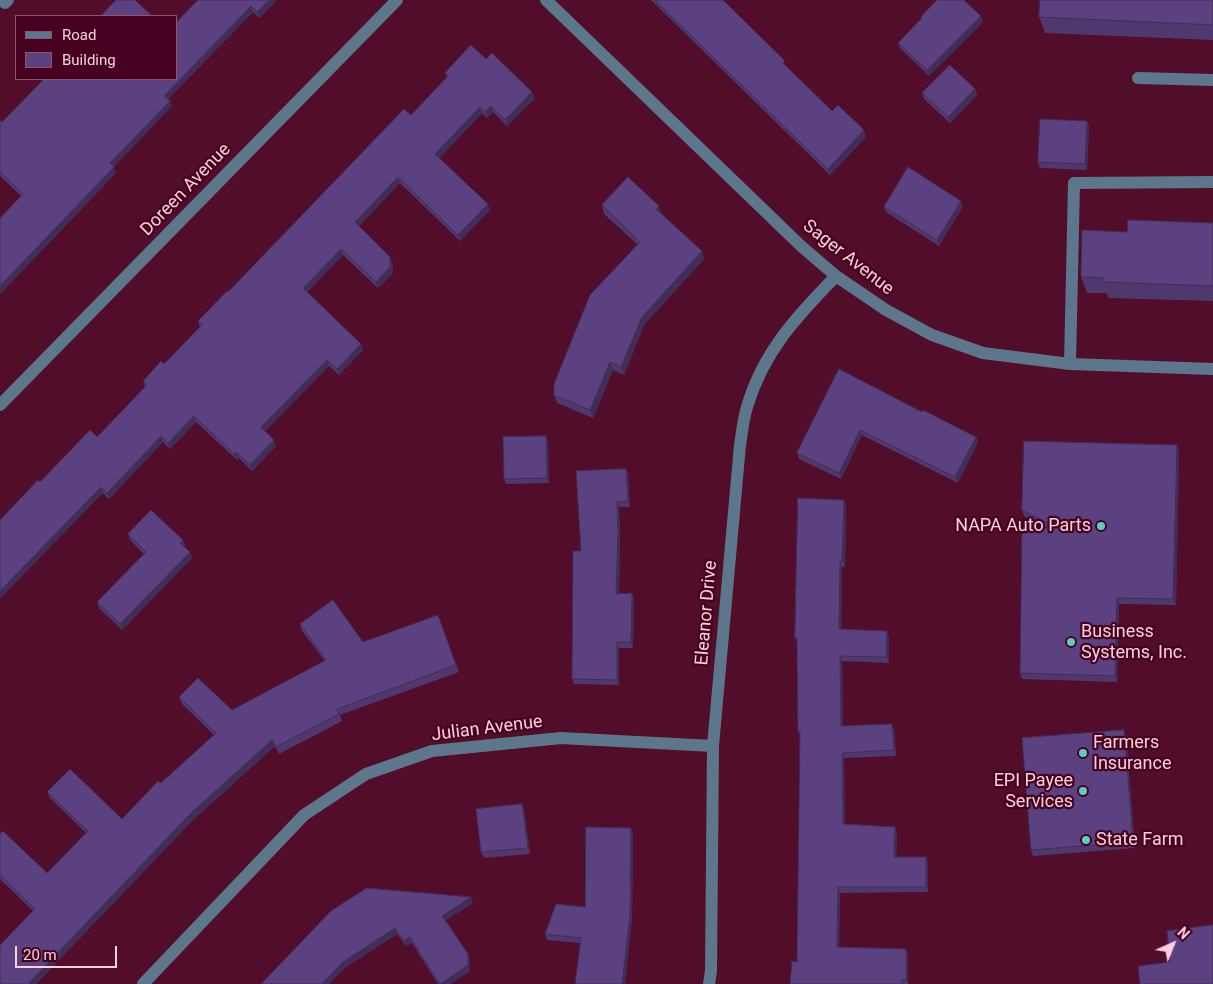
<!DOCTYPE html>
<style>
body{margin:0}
#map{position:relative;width:1213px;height:984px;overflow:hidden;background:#510d29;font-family:Roboto,sans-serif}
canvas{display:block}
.legend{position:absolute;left:15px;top:15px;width:162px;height:65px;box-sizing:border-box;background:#45011f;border:1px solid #8e546a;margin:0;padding:6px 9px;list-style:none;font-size:15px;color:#fcd0db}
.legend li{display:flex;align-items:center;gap:10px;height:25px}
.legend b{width:25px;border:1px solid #8e546a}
.north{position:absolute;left:1148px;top:919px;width:50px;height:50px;-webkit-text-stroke:4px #45011f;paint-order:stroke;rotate:44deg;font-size:14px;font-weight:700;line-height:20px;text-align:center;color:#fcd0db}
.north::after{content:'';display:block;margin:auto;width:18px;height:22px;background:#fcd0db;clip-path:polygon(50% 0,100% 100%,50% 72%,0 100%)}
.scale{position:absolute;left:15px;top:946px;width:102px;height:22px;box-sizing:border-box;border:2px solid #fcd0db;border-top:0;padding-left:6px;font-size:15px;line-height:18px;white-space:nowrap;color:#fcd0db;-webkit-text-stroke:4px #45011f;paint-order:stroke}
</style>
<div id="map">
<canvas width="1213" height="984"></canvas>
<ul class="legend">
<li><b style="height:6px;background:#5c778c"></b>Road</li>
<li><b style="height:14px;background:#5b417f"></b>Building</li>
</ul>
<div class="north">N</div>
<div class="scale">20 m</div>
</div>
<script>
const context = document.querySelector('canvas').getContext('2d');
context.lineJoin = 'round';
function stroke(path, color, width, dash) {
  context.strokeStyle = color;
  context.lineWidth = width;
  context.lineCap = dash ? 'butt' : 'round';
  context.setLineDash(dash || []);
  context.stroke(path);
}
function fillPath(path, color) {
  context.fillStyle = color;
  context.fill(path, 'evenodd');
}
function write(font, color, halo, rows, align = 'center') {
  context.font = font + ' Roboto,sans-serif';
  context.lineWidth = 4.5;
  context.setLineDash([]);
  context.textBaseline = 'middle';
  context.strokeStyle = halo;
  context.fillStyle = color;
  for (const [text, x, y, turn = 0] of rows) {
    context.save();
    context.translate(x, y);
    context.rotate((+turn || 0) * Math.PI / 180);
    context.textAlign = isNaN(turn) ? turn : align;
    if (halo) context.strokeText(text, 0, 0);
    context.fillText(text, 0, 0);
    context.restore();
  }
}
const minor = new Path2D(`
 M2 0 5 3 8 0
 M546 0 801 246 836 276 886 310 932 335 983 353 1070 364 1213 369
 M1138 78 1213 80
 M1070 364 1074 183 1213 182
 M0 405 397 0
 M143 984 304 815 366 774 432 751 561 738 713 746
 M709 984 711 971 713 746 740 445C742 433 743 420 747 407 763 352 797 316 836 276`);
const wall = new Path2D(`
 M277 0 259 18 253 12 168 99 172 106 113 167 116 173 0 294V218L21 196 0 176V120L2 122 176 79V23Z
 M651 0H723L787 67 832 111 866 137 830 175Z
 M1213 0V40L1045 33 1039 17Z
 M921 17 983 22 929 76 900 48 898 43 921 19Z
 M486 59 535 98 507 126 493 112 487 118 482 113 439 158 490 210 460 241 400 183 359 226 393 263V273L378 288 343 255 307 292 361 344 363 350 339 375 329 366 265 431 276 446 252 471 239 458 237 460 196 422 170 449 163 442 109 499 103 493 40 482 97 437 145 387 143 381 164 364 200 327 198 321 411 115 447 78 445 73Z
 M975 89 977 95 950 123 924 99 922 93Z
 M1087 121 1089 127 1087 170 1040 168 1038 162Z
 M602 205 662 214 702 251 704 259 644 325 624 375 613 370 593 418 557 403 554 395 637 244 604 214Z
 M963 206 939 246 886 212 884 207Z
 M1213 223V301L1108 298 1107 293H1087L1081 277 1127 232Z
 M839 369 922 412 976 437 978 442 958 483 862 435 841 479 799 459 797 453Z
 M548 441 549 483 506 484 504 479Z
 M1179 451 1176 605 1119 604 1117 682 1022 679 1020 673 1048 528 1024 516 1022 510Z
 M626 469 628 474 630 507H619L620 537 619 594 632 593 634 599 633 648H619V685L574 684 572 679 581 551Z
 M844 500 846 505 845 567H842L841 630 889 636V663L842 661 843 726 894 729 896 756 844 758 845 824 895 827 897 833 896 857H926L928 863V892L840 893 839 947 908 954V984H790L797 962 800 735 798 731 797 642 795 638Z
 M128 534 183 540 185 546 184 547 192 558 122 630 99 608 97 602 144 554 130 540Z
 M438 615 459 672 340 715 342 721 279 754 275 746 193 820 36 984H0V945L33 911 0 879V834L47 873 86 833 50 798 47 792 122 819 214 735 182 704 179 697 232 710 325 661 302 631 300 624 363 642Z
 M1126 736 1135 848 1033 856 1031 850Z
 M522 804 524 809 530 854 484 858 481 852Z
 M633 834 632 921 580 943 547 940 545 934 585 907Z
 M473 903 446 920 468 954 470 960V971L450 984H438L412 943 406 946 397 934 346 967 331 911Z`);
const shadedWall = new Path2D(`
 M269 0H277L259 18 257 12Z
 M251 6 253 12 166 101 164 96Z
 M981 16 983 22 929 76 927 70Z
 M975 89 977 95 950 123 948 117Z
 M532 92 535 98 507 126 505 120Z
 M170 101 172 106 112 169 110 163Z
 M491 106 493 112 487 118 485 112Z
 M480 107 482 113 438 160 435 154Z
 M1087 121 1089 127 1087 170 1085 164Z
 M864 130 866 137 830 175 828 169Z
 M114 167 116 173 0 294V286Z
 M398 177 400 183 357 228 355 222Z
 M961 201 963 206 939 246 937 240Z
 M488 204 490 210 460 241 458 235Z
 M659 206 662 214 656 209Z
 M341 249 343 255 306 294 303 288Z
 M702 251 704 259 644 325 624 375 621 367 642 317Z
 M390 257 393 263V273L378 288 376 282Z
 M361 344 363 350 339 375 337 369Z
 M327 360 329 366 263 433 261 427Z
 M610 362 613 370 593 418 590 410Z
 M194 416 196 422 170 449 168 443Z
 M860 430 862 435 841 479 839 473Z
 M161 436 163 442 109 499 107 493Z
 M546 436 548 441 549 483 547 478Z
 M976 437 978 442 958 483 955 477Z
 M274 440 276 446 252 471 250 465Z
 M1177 445 1179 451 1176 605 1173 599Z
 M236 452 239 458 237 460 234 454Z
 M626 469 628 474 630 507 628 501Z
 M101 487 103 493 0 599V591Z
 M844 500 846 505 845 567 842 561Z
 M617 502 619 507 620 537 619 599 616 594Z
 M183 540 185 546 182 549 180 543Z
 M190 552 192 558 122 630 120 624Z
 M840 561 842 567 841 635 839 629Z
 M632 593 634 599 633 648 631 642Z
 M1117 598 1119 604 1117 682 1115 676Z
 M887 631 889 636V663L886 657Z
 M617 642 619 648V685L617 680Z
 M840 656 842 661 843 732 841 726Z
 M892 724 894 729 896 756 894 750Z
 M1124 730 1126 736 1135 848 1133 842Z
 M272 740 275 746 193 820 36 984H28L191 813Z
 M842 753 844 758 845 830 843 824Z
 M522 804 524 809 530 854 528 848Z
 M895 827 897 833 896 863 894 857Z
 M631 828 633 834 632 921 625 984H622Z
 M926 857 928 863V892L926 887Z
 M838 887 840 893 839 953 837 947Z
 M471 897 473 903 444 921 442 916Z
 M395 928 397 934 346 967 329 984H322L343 962Z
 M410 937 412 943 406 946 404 941Z
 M906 949 908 954V984L906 980Z
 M468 954 470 960V971L450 984H440Z`);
const building = new Path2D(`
 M116 0H135L152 16H101Z
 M198 0H269L257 12 251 6 164 96 170 101 110 163 114 167 0 286V218L23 194 0 172V120L2 122 44 79H176V23Z
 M655 0H723L785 61 783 63 832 111 838 105 864 130 828 169Z
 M937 0H964L981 16 927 70 898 43 922 18 921 17Z
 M1040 0H1213V25L1039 17Z
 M471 45 486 59 492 53 532 92 505 120 491 106 485 112 480 107 435 154 488 204 458 235 398 177 355 222 390 257V267L376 282 341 249 303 288 361 344 337 369 327 360 261 427 274 440 250 465 236 452 234 454 194 416 168 443 161 436 107 493 101 487 0 591V520L38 480 40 482 90 430 97 437 147 385 143 381 161 361 164 364 202 325 198 321 227 291 228 292 404 109 411 115 448 76 445 73Z
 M950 65 975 89 948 117 922 93Z
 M1040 119 1087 121 1085 164 1038 162Z
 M908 167 961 201 937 240 884 207Z
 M628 177 659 206 656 209 702 251 642 317 621 367 610 362 590 410 554 395V384L590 295 640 242 602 205Z
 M1128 220 1213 223V286L1103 282V278L1081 277 1082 230 1127 232Z
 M839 369 922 412 923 410 976 437 955 477 860 430 839 473 797 453Z
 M546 436 547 478 504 479 503 437Z
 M1024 441 1177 445 1173 599 1117 598 1115 676 1020 673 1022 528H1058L1022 510Z
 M626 469 628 501 617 502 618 532 616 594 632 593 631 642H617V680L572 679 573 551H581L576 471Z
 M798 498 844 500 842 561H840L839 629 887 631 886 657 840 656 841 726 892 724 894 750 842 753 843 824 895 827 894 857H926V887H838L837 947 906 949V980H902V984H790L792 961 797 962 800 731H798L797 638H795Z
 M151 510 183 540 180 543 190 552 120 624 97 602 146 552 128 534Z
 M333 600 363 642 438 615 456 665 337 709 339 714 276 747 272 740 191 813 28 984H3L0 982V945L35 909 0 875V834L3 831 47 873 88 831 47 792 70 769 122 819 158 781 161 783 216 733 179 697 198 678 232 710 326 660 300 624Z
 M1124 730 1133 842 1031 850 1022 738Z
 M522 804 528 848 481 852 476 809Z
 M586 827 631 828 630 915 622 984H575L581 938 545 934 556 904 585 907Z
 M367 888 471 897 442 916 468 954V965L440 984 410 937 404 941 395 928 343 962 322 984H261L331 911Z
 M1213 925V984H1140L1138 966 1170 962 1167 931Z`);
const markers = [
 [1101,526,5,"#5bcebc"],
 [1071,642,5,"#5bcebc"],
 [1083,753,5,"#5bcebc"],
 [1083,791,5,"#5bcebc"],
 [1086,840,5,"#5bcebc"]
];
const streetNames = [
 ["Doreen Avenue",186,190,-46],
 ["Sager Avenue",848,258,38],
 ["Eleanor Drive",707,613,-85],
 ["Julian Avenue",487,729,-7]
];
const poiNames = [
 ["NAPA Auto Parts",1091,526,"right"],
 ["Business",1081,632],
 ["Systems, Inc.",1081,653],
 ["Farmers",1093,743],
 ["Insurance",1093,764],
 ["EPI Payee",1073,781,"right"],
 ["Services",1073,802,"right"],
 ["State Farm",1096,840]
];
stroke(minor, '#5c778c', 12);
fillPath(wall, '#4e386d');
fillPath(shadedWall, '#402e59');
fillPath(building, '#5b417f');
stroke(building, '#402e59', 1);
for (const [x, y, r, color] of markers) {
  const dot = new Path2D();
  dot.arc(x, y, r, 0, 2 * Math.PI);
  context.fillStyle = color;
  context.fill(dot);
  stroke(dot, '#45011f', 2);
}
write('18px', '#fcd0db', '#45011f', streetNames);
write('18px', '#fcd0db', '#45011f', poiNames, 'left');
</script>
